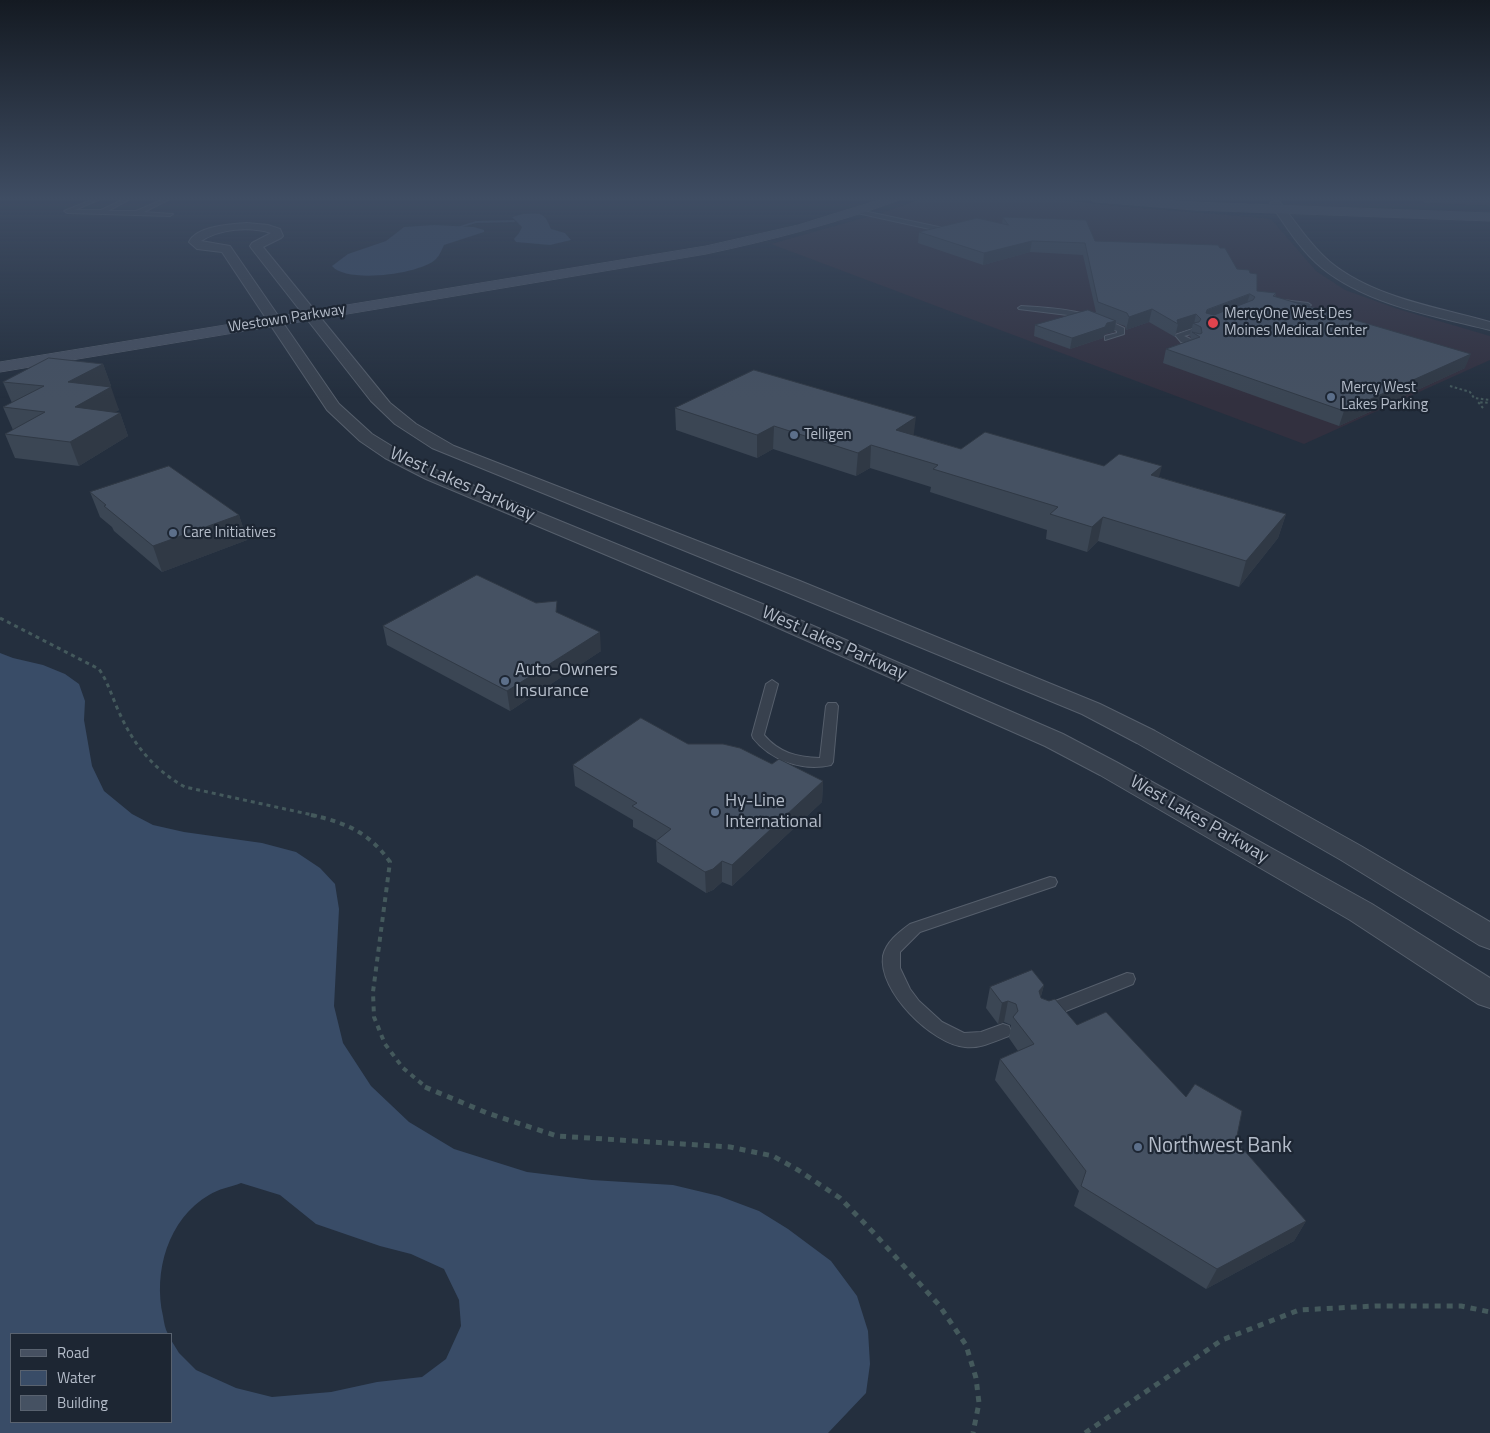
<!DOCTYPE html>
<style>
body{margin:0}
#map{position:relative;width:1490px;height:1433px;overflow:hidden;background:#242f3e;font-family:"Titillium Web",sans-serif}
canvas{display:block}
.legend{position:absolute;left:10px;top:1333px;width:162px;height:90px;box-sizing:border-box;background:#1d2633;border:1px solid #59626f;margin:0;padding:6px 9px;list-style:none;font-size:15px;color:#b4bcc9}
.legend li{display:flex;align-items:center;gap:10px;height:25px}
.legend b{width:25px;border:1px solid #59626f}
</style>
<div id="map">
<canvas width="1490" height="1433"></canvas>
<ul class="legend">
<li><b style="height:6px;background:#465061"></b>Road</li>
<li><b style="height:14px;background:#394c67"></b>Water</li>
<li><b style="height:14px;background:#455162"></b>Building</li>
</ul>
</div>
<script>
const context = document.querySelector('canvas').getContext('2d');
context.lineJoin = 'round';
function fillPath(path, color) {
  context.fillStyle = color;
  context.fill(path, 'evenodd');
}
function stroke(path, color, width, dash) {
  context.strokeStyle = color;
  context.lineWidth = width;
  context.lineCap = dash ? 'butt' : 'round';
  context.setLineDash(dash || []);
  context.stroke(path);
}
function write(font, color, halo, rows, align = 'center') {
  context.font = font + ' "Titillium Web",sans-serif';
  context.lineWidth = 4.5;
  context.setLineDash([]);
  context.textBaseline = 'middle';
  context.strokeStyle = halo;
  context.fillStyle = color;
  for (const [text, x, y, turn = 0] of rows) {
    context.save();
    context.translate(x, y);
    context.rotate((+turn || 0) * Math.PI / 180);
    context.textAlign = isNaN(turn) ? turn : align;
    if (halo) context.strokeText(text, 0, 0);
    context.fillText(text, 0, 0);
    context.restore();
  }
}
const medical = new Path2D(`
 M924 198H1043L1117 206 1264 218 1272 220 1316 271 1345 290 1398 309 1490 336V360L1304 444 771 244 884 212Z
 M1419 198H1490V206L1425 203Z`);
const water = new Path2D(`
 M523 214C542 213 544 212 551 229L565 233 571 240 550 245 516 242 514 239 519 233 522 227 512 217Z
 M434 225 474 227 484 230V232L444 245C442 249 440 255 436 259 421 274 347 284 332 266L348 254 386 241 404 227Z
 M0 653 13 658 43 665 65 674 79 684 85 701 84 720 92 766 104 791 132 814 153 825 184 832 262 843 296 852 320 868 335 884 339 909 334 1006 343 1043 371 1086 409 1122 454 1149 527 1172 592 1180 673 1185 719 1196 759 1211 788 1229 831 1261 857 1296 868 1331 870 1364 866 1393 828 1433H0ZM241 1183 280 1195 316 1224 380 1246 411 1254 444 1269 459 1300 461 1326 446 1359 422 1377 377 1382 331 1392 272 1397 236 1388 196 1370 179 1353 171 1340V1422H11V1334H168C165 1329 164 1322 163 1316 153 1272 168 1219 209 1195 218 1189 231 1187 241 1183Z`);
const stream = new Path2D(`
 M514 220 515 222 476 223 459 228 457 227 476 221Z`);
const pathFar4 = new Path2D(`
 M1055 198 1076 200`);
const pathFar3 = new Path2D(`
 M1450 386 1470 392 1474 398 1490 400
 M1483 408 1478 402 1490 403`);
const pathFar2 = new Path2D(`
 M0 618 99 669C108 682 112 697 119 712 133 744 154 770 185 787L317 816`);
const pathFar1 = new Path2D(`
 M311 815C345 822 370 833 390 862L373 992 374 1017 385 1044 403 1068 427 1088`);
const path = new Path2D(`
 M425 1087 487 1113 557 1136 730 1147 773 1156 798 1170 840 1198 873 1232 939 1305 966 1345 976 1378 979 1403 973 1433
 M1085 1433 1222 1340 1299 1310 1375 1306H1461L1490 1312`);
const lane = new Path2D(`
 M96 198H103L75 210H101L126 198H132L108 211H136L166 198H172L144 212 173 214 170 216 67 213 64 211Z
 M859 210 948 229 951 231 948 233 857 213Z
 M1283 300 1308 303 1311 305 1308 307 1281 303V301Z
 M1021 306C1057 308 1092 311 1124 328V334L1105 340V336L1117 333V331L1084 317 1019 309 1018 308Z
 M1192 329 1196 331 1195 333 1184 336 1197 342V346L1181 342 1175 335Z
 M772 680 778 684 764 735C779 753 797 757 820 758L826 706 828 703H836L838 706 833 762 831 765C803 772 770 760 753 738L752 735 766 684Z
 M1050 877 1055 878 1057 882 1055 886 920 932 900 952V968L910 989 919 1001 942 1022 964 1033 981 1032 1003 1024 1009 1026 1011 1031 1009 1036C995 1041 980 1049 965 1047 932 1044 878 991 883 956 886 942 899 932 910 924Z
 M1127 973 1133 974 1135 979 1133 984 1046 1019 1040 1017 1038 1012 1040 1007Z`);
const street = new Path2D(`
 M1275 200 1279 201C1295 221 1310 245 1330 262 1374 298 1437 307 1490 322V330C1434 316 1368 305 1322 268 1301 251 1285 225 1270 203Z
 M247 223 268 225 280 229 283 236 281 238 263 247 390 403 416 424 454 446 800 581 1100 704 1155 731 1361 846 1490 922V949L1479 945 1341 860 1137 743 1082 714 784 591 432 448 395 424 371 401 252 249 250 246 252 243 271 233C249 226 220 229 201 241L230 246 339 404 372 434 398 450 438 471 765 605 1063 734 1118 763 1372 904 1490 978V1008L1478 1004 1350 920 1100 775 1045 746 749 615 426 479 385 458 360 441 327 410 222 252 197 249 189 242C196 226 231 224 247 223Z`);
const secondary = new Path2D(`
 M885 198H902L900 200C836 223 772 240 706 254L0 372V362L706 246 798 225Z
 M1088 198H1135L1194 202 1490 213V221L1194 210 1094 202Z`);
const wall = new Path2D(`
 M1003 217 1095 241 1237 269 1257 291 1276 293 1275 297 1465 368 1339 426 1163 363 1166 349 1190 340 1191 337 1189 336 1192 328 1176 333 1175 337 1149 322 1126 330 1125 326 1116 323 1114 332 1105 334 1103 338 1070 349 1034 336 1035 325 1096 312 1083 255 1030 252 983 265 918 243 919 232 1002 224Z
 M103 364 111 386 108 387 119 410 115 412 120 413 128 436 79 466 15 458 5 434 13 430 3 407 12 403 3 382Z
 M675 408 914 435 961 449 1104 466 1159 477 1286 514 1278 538 1239 587 1098 541 1087 552 1046 539 1047 530 930 492 931 487 870 468 856 476 773 449 757 458 676 430Z
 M90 492 239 515 247 540 162 572 114 531 112 527 100 517Z
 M558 613 601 651 510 711 387 645 383 626Z
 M688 744 772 764 823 781 822 802 732 886 722 882 713 890 706 893 657 862 656 841V840L633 827V820L575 786 573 765Z
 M1044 985 1041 996V998L1077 1025 1186 1097 1236 1141 1306 1221 1294 1241 1206 1289 1074 1206 1079 1191 995 1080 1000 1059 1018 1051 1009 1038 1011 1027V1025L1004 1022 998 1024 986 1008 990 987Z`);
const shadedWall = new Path2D(`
 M1032 241 1030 252 983 265 984 253Z
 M1250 294 1246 306 1203 323 1207 310Z
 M1152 309 1149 322 1126 330 1129 317Z
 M1196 314 1194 324 1193 323 1192 328 1176 333 1178 324 1177 320Z
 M1116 321 1114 332 1105 334 1103 338 1070 349 1072 338 1107 323Z
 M1471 354 1465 368 1339 426 1344 411Z
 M103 364 111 386 77 405 68 382Z
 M111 387 119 410 84 430 75 407Z
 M120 413 128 436 79 466 70 442Z
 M916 417 913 440 894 453 896 430Z
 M774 426 773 449 757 458V435Z
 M871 445 870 468 856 476 858 453Z
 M1162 466 1156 489 1151 475Z
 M1286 514 1278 538 1239 587 1246 561Z
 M239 515 247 540 162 572 153 546Z
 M1103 517 1098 541 1087 552 1092 527Z
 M600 632 601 651 510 711 507 691Z
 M823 781 822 802 732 886V865Z
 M722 861V882L713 890 706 893 705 872Z
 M1044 985 1038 1006 1039 991Z
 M1008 1001 1004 1022 998 1024 1002 1003Z
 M1306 1221 1294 1241 1206 1289 1217 1269Z`);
const building = new Path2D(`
 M1003 217 1086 220 1095 241 1218 245 1220 248H1225L1237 269 1249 270 1250 273 1257 274V291L1276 293 1273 296 1471 354 1344 411 1166 349 1200 337 1192 332 1200 334 1202 333 1201 327 1193 323 1199 322 1201 319 1196 314 1177 320 1178 324 1152 309 1129 317 1127 313 1098 302 1085 243 1032 241 984 253 919 232 977 218 1008 225ZM1250 294 1255 297 1253 300 1214 315 1206 313 1207 310Z
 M1088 310 1116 321 1107 323 1105 327 1072 338 1035 325Z
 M49 358 103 364 68 382 111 387 75 407 120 413 70 442 5 434 45 412 3 407 44 386 3 382Z
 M754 370 916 417 896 430 961 449 985 432 1104 466 1119 454 1162 466 1151 475 1286 514 1246 561 1103 517 1092 527 1050 514 1058 507 933 469 938 465 871 445 858 453 774 426 757 435 675 408Z
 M169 466 239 515 153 546 104 506 106 505 90 492Z
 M477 575 536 603 557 601 556 612 600 632 507 691 383 626Z
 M641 718 688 744H723L740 748 772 764 779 759 823 781 732 865 722 861 713 869 705 872 656 841 671 829 632 806 637 803 573 765Z
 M1032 970 1044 985 1039 991 1041 998 1049 1001 1055 999 1077 1025 1106 1012 1186 1097 1195 1084 1242 1111 1236 1141 1306 1221 1217 1269 1081 1186 1086 1171 1000 1059 1034 1044 1013 1017 1018 1011 1016 1004 1008 1001 1002 1003 990 987Z`);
const markers = [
 [1213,323,6,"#e0444e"],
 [1331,397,5,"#5c6f8a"],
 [794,435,5,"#5c6f8a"],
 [173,533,5,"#5c6f8a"],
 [505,681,5,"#5c6f8a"],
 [715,812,5,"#5c6f8a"],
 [1138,1147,5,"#5c6f8a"]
];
const farPoinames = [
 ["MercyOne West Des",1224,314],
 ["Moines Medical Center",1224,331],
 ["Mercy West",1341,388],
 ["Lakes Parking",1341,405],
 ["Telligen",804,435],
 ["Care Initiatives",183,533]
];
const farStreetnames = [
 ["Westown Parkway",287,319,-9]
];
const streetNames = [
 ["West Lakes Parkway",462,485,24],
 ["West Lakes Parkway",834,644,24],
 ["West Lakes Parkway",1199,820,30]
];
const poiNames = [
 ["Auto-Owners",515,671],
 ["Insurance",515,692],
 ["Hy-Line",725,802],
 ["International",725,823]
];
const nearPoinames = [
 ["Northwest Bank",1148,1147]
];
fillPath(medical, '#32303f');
fillPath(water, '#394c67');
fillPath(stream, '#394c67');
stroke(lane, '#565f6c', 2);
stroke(street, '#565f6c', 2);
stroke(secondary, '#565f6c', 1);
stroke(pathFar4, '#44595c', 1, [2, 2]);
stroke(pathFar3, '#44595c', 2, [2.5, 2.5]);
stroke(pathFar2, '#44595c', 3, [4, 4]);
stroke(pathFar1, '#44595c', 4, [5, 5]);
stroke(path, '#44595c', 5, [6, 6]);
fillPath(lane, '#38414e');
fillPath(street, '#38414e');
fillPath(secondary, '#465061');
fillPath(wall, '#3b4654');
fillPath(shadedWall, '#303945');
fillPath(building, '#455162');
stroke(building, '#303945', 1);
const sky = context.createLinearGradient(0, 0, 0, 398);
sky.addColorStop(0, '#141a22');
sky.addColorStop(0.5, '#3f4d63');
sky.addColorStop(1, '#3f4d6300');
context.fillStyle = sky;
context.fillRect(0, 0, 1490, 398);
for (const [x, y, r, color] of markers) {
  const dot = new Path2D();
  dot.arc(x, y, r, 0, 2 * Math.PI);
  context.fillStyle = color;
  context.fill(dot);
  stroke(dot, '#1d2633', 2);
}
write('15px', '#b4bcc9', '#1d2633', farPoinames, 'left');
write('15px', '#b4bcc9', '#1d2633', farStreetnames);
write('18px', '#b4bcc9', '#1d2633', streetNames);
write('18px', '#b4bcc9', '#1d2633', poiNames, 'left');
write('21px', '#b4bcc9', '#1d2633', nearPoinames, 'left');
</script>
